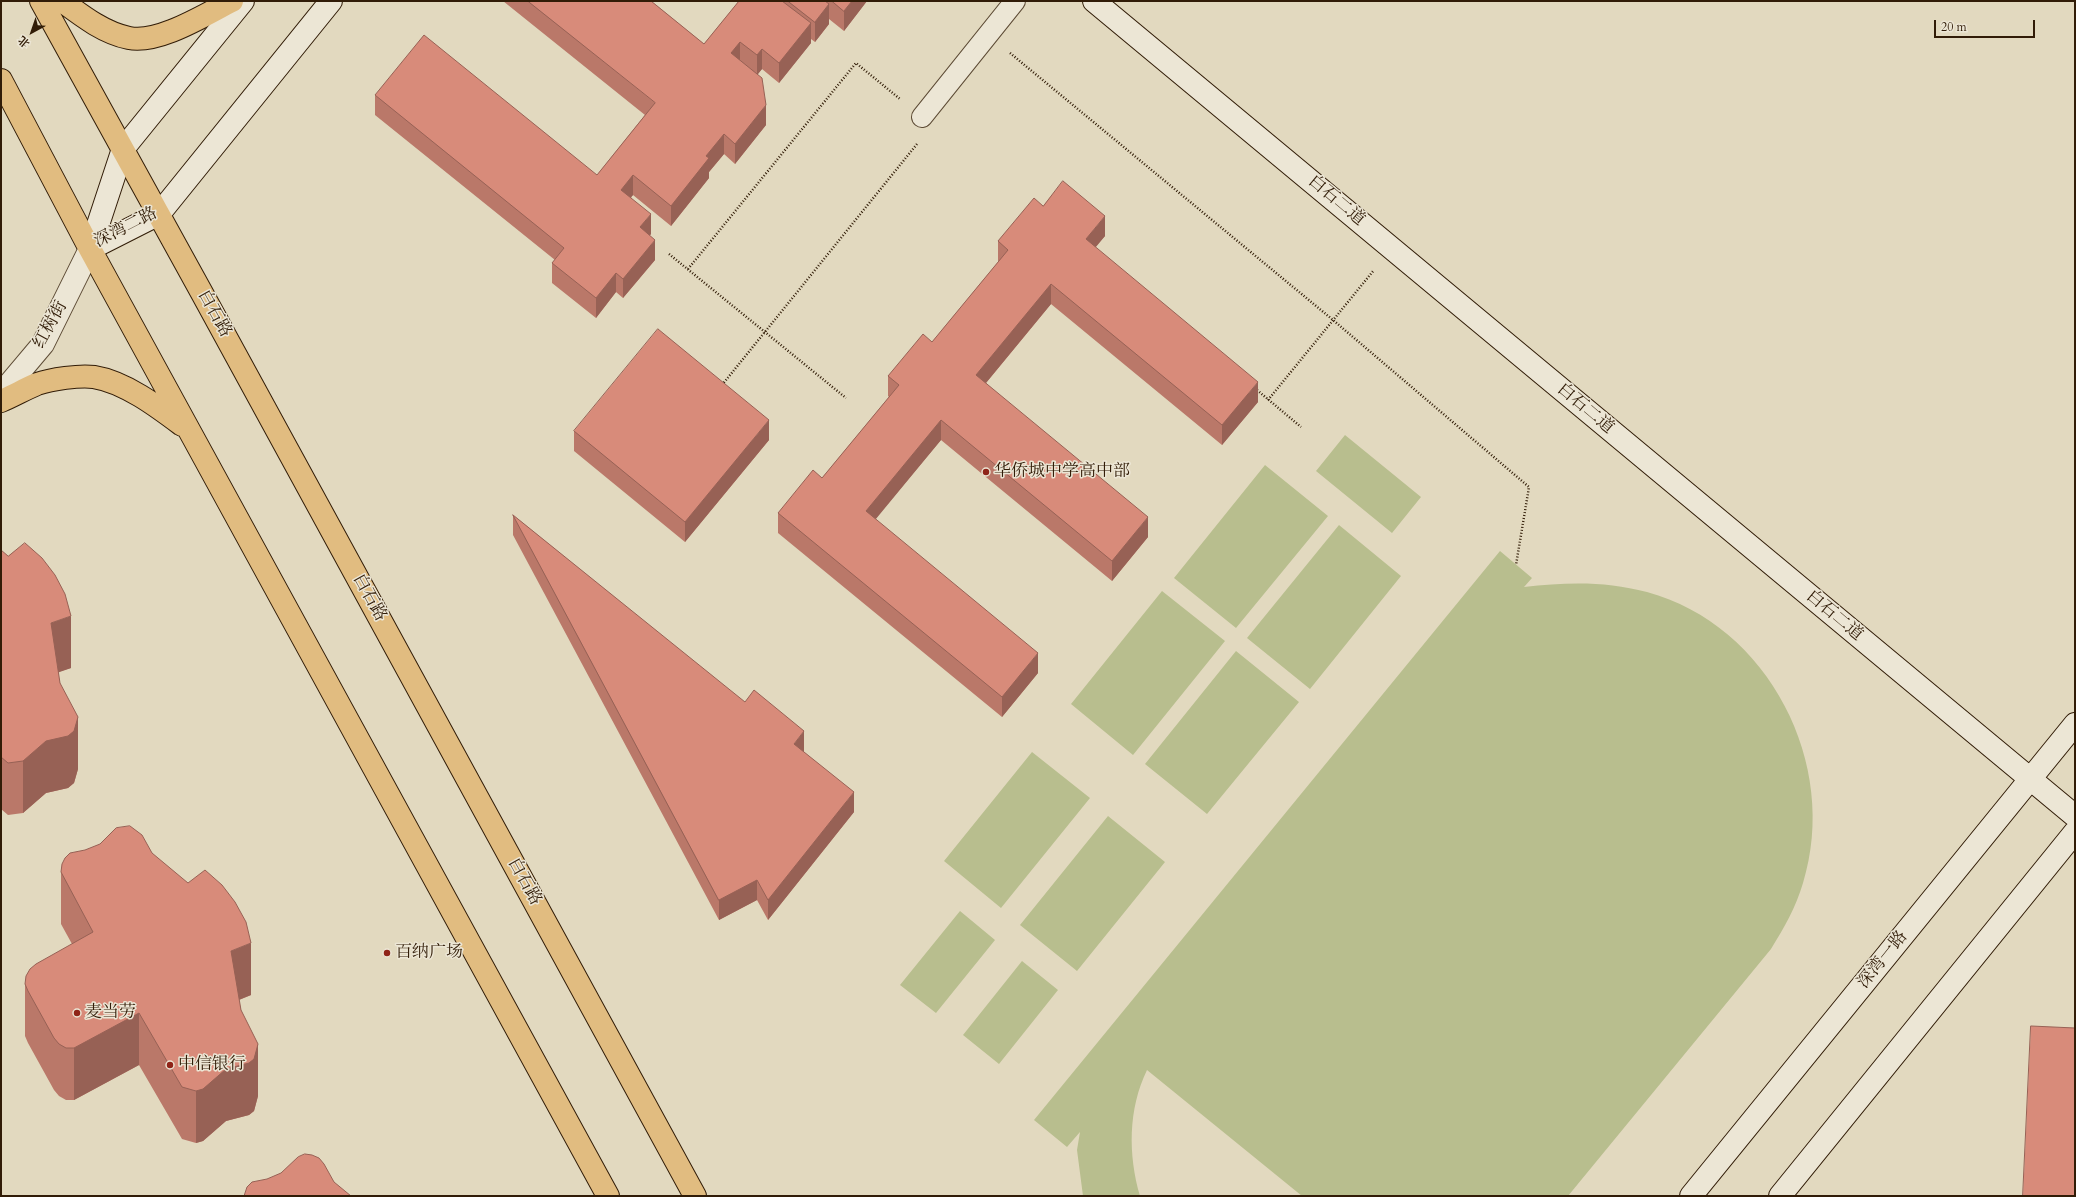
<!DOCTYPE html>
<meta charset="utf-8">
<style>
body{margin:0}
#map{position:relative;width:2076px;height:1197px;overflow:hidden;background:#e2d9bf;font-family:Cardo,"Noto Serif SC",serif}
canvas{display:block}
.frame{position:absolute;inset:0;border:2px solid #311c07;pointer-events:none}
.north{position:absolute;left:12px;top:12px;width:40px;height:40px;-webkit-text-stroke:3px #ece6d5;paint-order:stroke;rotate:220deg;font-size:11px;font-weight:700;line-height:16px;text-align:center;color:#311c07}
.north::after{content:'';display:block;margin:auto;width:14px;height:18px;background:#311c07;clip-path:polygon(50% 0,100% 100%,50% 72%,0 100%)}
.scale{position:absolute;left:1934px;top:20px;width:101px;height:18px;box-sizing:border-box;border:2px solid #311c07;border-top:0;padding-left:5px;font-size:12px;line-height:14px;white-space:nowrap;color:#311c07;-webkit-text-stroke:3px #ece6d5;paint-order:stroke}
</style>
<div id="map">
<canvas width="2076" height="1197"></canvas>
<div class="frame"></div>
<div class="north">北</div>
<div class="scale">20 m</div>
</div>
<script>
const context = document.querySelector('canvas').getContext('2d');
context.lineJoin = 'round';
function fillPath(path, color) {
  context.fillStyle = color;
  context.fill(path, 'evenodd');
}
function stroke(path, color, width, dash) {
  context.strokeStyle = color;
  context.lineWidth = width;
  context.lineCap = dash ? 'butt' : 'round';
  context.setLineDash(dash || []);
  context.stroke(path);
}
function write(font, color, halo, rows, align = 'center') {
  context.font = font + ' Cardo,"Noto Serif SC",serif';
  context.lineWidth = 3;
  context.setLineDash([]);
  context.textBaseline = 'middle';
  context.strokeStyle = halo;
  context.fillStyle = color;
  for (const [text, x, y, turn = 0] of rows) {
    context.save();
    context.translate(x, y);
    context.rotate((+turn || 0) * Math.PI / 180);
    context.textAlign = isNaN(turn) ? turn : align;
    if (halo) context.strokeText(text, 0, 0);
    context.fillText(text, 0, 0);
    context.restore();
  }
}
const green = new Path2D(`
 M1345 435 1421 497 1392 533 1316 471Z
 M1265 465 1328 516 1236 628 1174 578Z
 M1339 525 1401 576 1310 689 1247 638Z
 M1500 551 1532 578 1524 587C1567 582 1606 581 1647 592 1769 625 1840 765 1803 883 1796 907 1784 928 1771 949L1568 1196H1302L1147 1070C1128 1109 1128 1155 1140 1196H1083L1077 1150 1080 1132 1067 1147 1034 1120Z
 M1162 591 1225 641 1133 755 1071 704Z
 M1236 651 1299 702 1207 814 1145 764Z
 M1032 752 1090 798 1001 908 944 861Z
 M1108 816 1165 862 1077 971 1020 925Z
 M960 911 995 940 936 1013 900 985Z
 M1022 961 1058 990 999 1064 963 1035Z`);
const path = new Path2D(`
 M1010 53 1333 320 1529 487 1516 565
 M669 254 846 398
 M688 269 856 63 900 99
 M722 385 917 144
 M1257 390 1301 427
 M1268 400 1374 270`);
const lane = new Path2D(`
 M922 117 1015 1`);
const street = new Path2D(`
 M1 394 43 344 90 249`);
const secondary = new Path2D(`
 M1094 1 2075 816
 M90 249 159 214 331 1
 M90 249 123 149 243 1
 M1691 1196 2075 724
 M1780 1196 2075 832`);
const primary = new Path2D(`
 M41 1 203 295 695 1196
 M62 1C82 16 104 33 129 38 159 44 206 14 232 1
 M1 80 90 249 608 1196
 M1 401C13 396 25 389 37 384 51 379 80 375 94 377 125 382 158 407 182 425`);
const wall = new Path2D(`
 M503 1H651L704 44 739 1H867L844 31 829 19V24L815 42 811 39V43L779 83 762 69 758 74 766 125 735 164 724 154 709 172V178L671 226 633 195 631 197 651 234 650 235 655 260 623 298 616 292 596 318 552 283V263L555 260 375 115V95L597 175 645 115Z
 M1043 206 1105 236 1095 247 1258 402 1222 445 1051 304 986 383 1148 537 1112 581 941 440 875 519 1038 673 1002 717 778 533V513L822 478 889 397 888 396V376L932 342 999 261H998V241Z
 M574 431 769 440 685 542 574 451Z
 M513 515 804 751V752L854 812 768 920 757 900 719 920 513 535Z
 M1 550 71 668 58 672 60 683 78 769 74 783 68 788 46 793 23 813 8 815 1 809Z
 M152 853 251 995 239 1000 258 1096 254 1111 249 1115 226 1121 203 1141 196 1143 182 1139 139 1065 74 1100H66L59 1096 54 1090 28 1043 25 1036V984L72 944 61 924V872Z`);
const shadedWall = new Path2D(`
 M852 1H867L844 31V11Z
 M829 4V24L815 42V22Z
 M811 23V43L779 83V63Z
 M740 42V62L731 53Z
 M762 49V69L757 75V55Z
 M766 105V125L735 164V144Z
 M724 134V154L709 172V178L671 226V206L706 156Z
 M633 175V195L621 209V190Z
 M651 214V234L640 247V227Z
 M1105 216V236L1086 259V239Z
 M655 240V260L623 298V279Z
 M616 273V292L596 318V298Z
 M1051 284V304L976 395V375Z
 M1258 382V402L1222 445V425Z
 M769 420V440L685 542V522Z
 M941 420V440L866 531V511Z
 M1148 517V537L1112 581V561Z
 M71 616V668L51 675V623Z
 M1038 653V673L1002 717V697Z
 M78 717V769L74 783 68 788 46 793 23 813V761L46 741Z
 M804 731V751L794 764V744Z
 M854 792V812L768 920V900Z
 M757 880V900L719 920V900Z
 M251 943V995L231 1003V951Z
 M139 1013V1065L74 1100V1048Z
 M258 1044V1096L254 1111 249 1115 226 1121 203 1141 196 1143V1091Z`);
const building = new Path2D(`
 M528 1H651L704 44 739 1H782L811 23 779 63 762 49 757 55 740 42 731 53 762 78 766 105 735 144 724 134 706 156 709 158 671 206 633 175 621 190 651 214 640 227 655 240 623 279 616 273 596 298 552 263 564 248 375 95 424 35 597 175 655 103Z
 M788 1H825L829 4 815 22Z
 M832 1H852L844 11Z
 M1063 181 1105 216 1086 239 1258 382 1222 425 1051 284 976 375 1148 517 1112 561 941 420 866 511 1038 653 1002 697 778 513 813 470 822 478 899 385 888 376 923 334 932 342 1008 250 998 241 1034 198 1043 206Z
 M658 329 769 420 685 522 574 431Z
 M513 515 745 702 754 690 804 731 794 744 854 792 768 900 757 880 719 900Z
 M25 543 42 558 55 575 65 594 71 616 51 623 60 683 78 717 74 731 68 736 46 741 23 761 8 763 1 757V550L8 556Z
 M130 826 142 835 152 853 188 883 205 870 222 885 235 902 246 922 251 943 231 951 241 1010 258 1044 254 1059 249 1063 226 1069 203 1089 196 1091 182 1087 139 1013 74 1048H66L59 1044 54 1038 28 991 25 984 26 976 30 969 36 964 93 932 61 872 62 864 65 858 70 853 85 850 100 844 116 828Z
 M2031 1026 2075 1028V1196H2023Z
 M305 1154 312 1155 319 1158 324 1164 334 1182 351 1196H244L247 1187 252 1182 267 1179 281 1173 298 1157Z`);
const markers = [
 [986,472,4,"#8f2418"],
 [387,953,4,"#8f2418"],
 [77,1013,4,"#8f2418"],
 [170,1065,4,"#8f2418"]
];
const streetNames = [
 ["白石二道",1336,201,40],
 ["深湾二路",126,228,-27],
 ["白石路",214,314,61],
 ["红树街",51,325,-61],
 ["白石二道",1585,409,40],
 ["白石路",369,598,61],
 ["白石二道",1834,616,40],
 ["白石路",524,882,61],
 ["深湾一路",1883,960,-51]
];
const poiNames = [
 ["华侨城中学高中部",994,472],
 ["百纳广场",395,953],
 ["麦当劳",85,1013],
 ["中信银行",178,1065]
];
fillPath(green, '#b8be8e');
stroke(lane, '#5d4b35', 22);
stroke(street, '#5d4b35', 24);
stroke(secondary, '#311c07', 24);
stroke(primary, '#311c07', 24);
stroke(path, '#311c07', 2.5, [1, 2]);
stroke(lane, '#ece6d5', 20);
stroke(street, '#ece6d5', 22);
stroke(secondary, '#ece6d5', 22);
stroke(primary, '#e1bc80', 22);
fillPath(wall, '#ba7869');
fillPath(shadedWall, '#976155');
fillPath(building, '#d88b7a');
stroke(building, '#976155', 1);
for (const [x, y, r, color] of markers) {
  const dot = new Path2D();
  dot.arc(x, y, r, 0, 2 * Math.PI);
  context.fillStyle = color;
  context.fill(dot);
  stroke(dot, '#ece6d5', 1.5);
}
write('17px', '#311c07', '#ece6d5', streetNames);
write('17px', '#311c07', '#ece6d5', poiNames, 'left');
</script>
